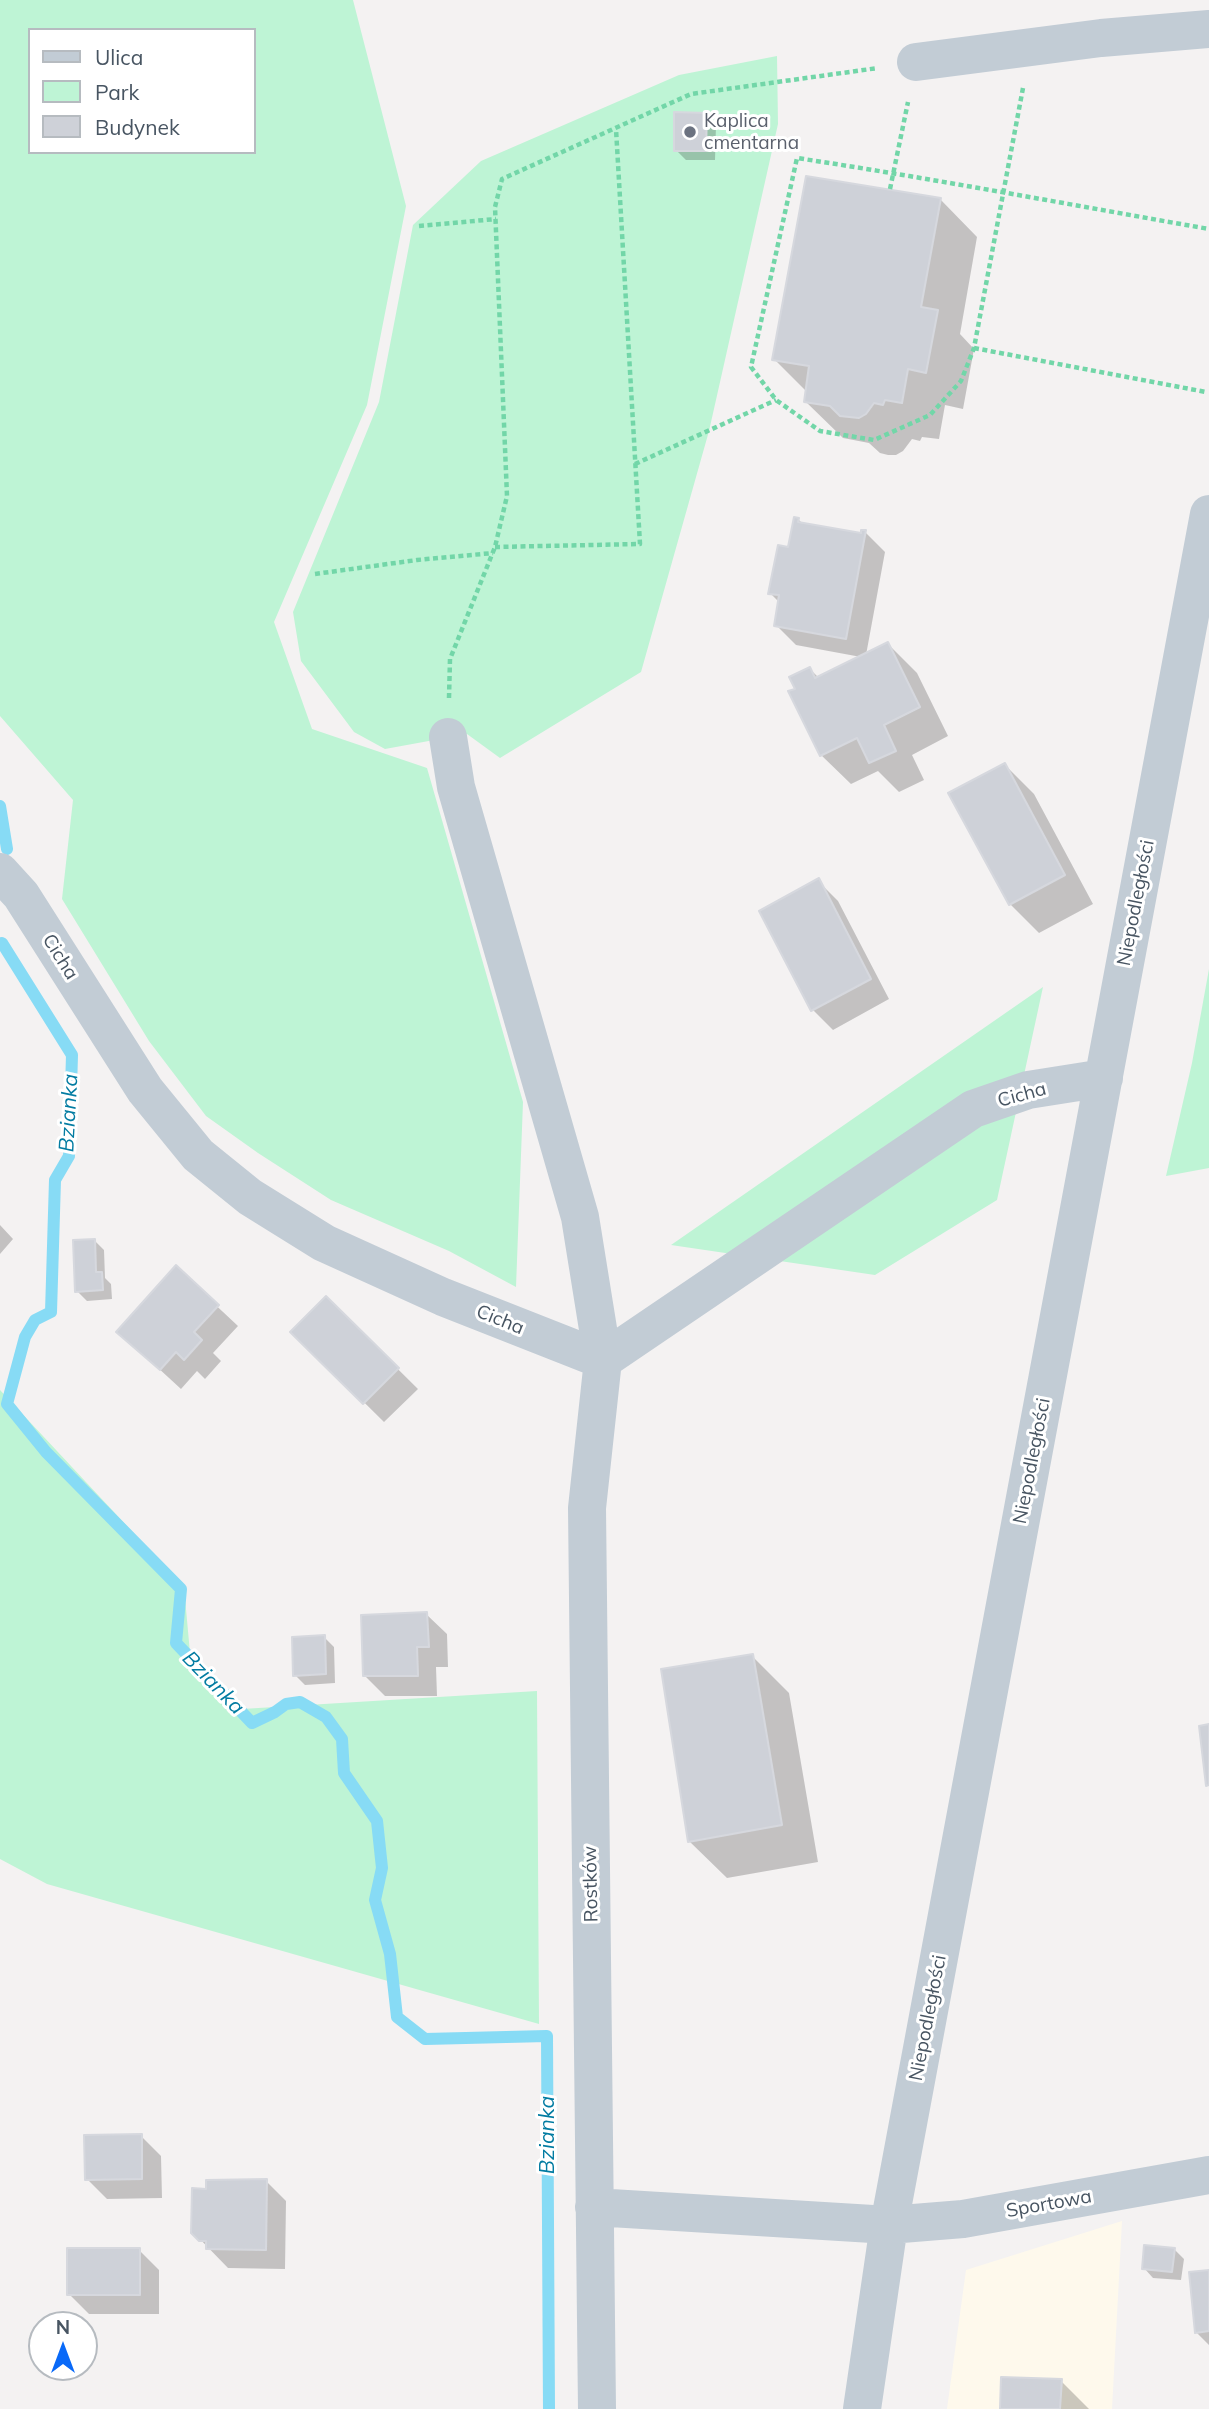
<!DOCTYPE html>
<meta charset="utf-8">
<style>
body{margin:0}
#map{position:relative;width:1209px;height:2409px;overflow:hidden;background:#f4f2f2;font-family:Mulish,sans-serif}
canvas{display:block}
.legend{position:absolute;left:28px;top:28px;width:228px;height:126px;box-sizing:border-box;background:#fff;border:2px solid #b6bbc0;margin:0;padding:9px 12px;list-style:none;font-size:21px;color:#485562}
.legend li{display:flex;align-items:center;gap:14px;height:35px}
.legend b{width:35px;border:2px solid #b6bbc0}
.north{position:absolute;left:28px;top:2311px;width:70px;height:70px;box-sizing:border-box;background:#fff;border:2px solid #b6bbc0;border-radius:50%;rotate:0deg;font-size:19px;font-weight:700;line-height:28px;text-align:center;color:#485562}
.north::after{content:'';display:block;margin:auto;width:24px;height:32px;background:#0969f8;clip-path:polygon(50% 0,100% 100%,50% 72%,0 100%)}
</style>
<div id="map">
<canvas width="1209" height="2409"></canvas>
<ul class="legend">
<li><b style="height:9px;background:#c2ccd5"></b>Ulica</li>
<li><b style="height:19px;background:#bef4d5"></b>Park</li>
<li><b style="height:19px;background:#ced1d8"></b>Budynek</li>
</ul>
<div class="north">N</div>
</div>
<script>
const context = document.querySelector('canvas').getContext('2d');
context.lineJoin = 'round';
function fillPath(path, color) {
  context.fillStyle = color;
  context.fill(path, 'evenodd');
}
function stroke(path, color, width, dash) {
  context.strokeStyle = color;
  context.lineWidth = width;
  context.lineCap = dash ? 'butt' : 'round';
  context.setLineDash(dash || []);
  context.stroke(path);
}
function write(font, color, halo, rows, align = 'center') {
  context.font = font + ' Mulish,sans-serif';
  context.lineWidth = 6;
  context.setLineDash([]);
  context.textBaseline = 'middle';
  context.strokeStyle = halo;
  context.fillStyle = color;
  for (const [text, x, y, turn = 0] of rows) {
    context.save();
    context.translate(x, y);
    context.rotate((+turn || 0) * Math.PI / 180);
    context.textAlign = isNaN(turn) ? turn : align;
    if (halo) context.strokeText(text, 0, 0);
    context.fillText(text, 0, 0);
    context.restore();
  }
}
const commercial = new Path2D(`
 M1122 2221 1112 2409H947L966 2270Z`);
const green = new Path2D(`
 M0 0H353L406 206 367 405 274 622 312 729 427 768 523 1102 516 1287 449 1251 331 1200 258 1153 206 1116 149 1041 62 899 73 800 0 716ZM30 30H254V152H30Z
 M777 56 778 124 709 431 641 672 500 758 467 734 385 749 354 732 301 661 293 612 379 402 413 225 481 161 679 75Z
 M1209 969V1168L1166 1176 1192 1063Z
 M1043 987 997 1200 875 1275 671 1245Z
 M0 1390 184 1587 190 1653 242 1709 537 1691 539 2024 47 1884 0 1859Z`);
const shadow = new Path2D(`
 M706 115 716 125 715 160H686L676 150Z
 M940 199 977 237 960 334 974 349 963 409 945 405 939 439 922 437 920 441 912 439 903 451 896 455H888L880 453 869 443 843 438 805 401 807 392 774 359Z
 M798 519 804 525 862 535 865 532 885 552 866 655 888 644 917 673 948 736 912 755 924 780 899 792 878 771 851 784 821 755 797 689 810 669 819 678 861 657 796 645 776 625 780 603 770 593 789 549Z
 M1005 765 1034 794 1093 904 1039 933 1010 904Z
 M818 881 838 901 889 999 833 1030 813 1010 761 912Z
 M0 1225 13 1239 0 1254Z
 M94 1240 104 1250 105 1278 111 1284 112 1299 87 1301 77 1291Z
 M176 1268 238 1326 213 1353 221 1361 205 1379 197 1371 181 1389 119 1332Z
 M326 1298 418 1389 384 1422 293 1332Z
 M426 1614 447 1634 448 1667H436L437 1696H385L365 1676Z
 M324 1637 334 1647 335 1683 305 1685 295 1675Z
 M752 1656 789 1693 818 1862 727 1878 689 1841Z
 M141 2136 161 2156 162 2198 107 2199 87 2179Z
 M266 2181 286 2201 285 2269 228 2268 193 2232 208 2191Z
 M1174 2249 1184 2259 1181 2280 1153 2278 1144 2268Z
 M139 2250 159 2270V2314H89L69 2294Z
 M1209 2272V2345L1196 2332Z
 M1061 2381 1089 2409H1002Z`);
const stream = new Path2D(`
 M0 806 7 849
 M2 943 72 1055 69 1156 55 1180 51 1312 35 1320 25 1337 7 1404 46 1452 181 1589 176 1643 252 1723 275 1712 286 1704 300 1702 326 1717 342 1739 344 1773 377 1821 382 1868 375 1900 390 1954 397 2017 425 2039 547 2036 549 2409`);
const building = new Path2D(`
 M674 112 707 113 706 151H674Z
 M806 176 941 198 921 307 938 310 926 373 908 369 902 403 885 400 883 405 874 403 866 414 859 418 840 416 830 406 804 402 809 366 772 360Z
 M794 517 799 518 798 522 861 533V530H866L846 639 774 626 779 595 768 594 778 545 788 547Z
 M888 642 920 707 884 725 896 751 869 763 857 738 820 756 788 691 795 689 789 677 810 667 815 678Z
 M1005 763 1065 875 1009 905 948 793Z
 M819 878 871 979 811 1011 759 911Z
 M95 1239 96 1272H102L103 1290 75 1292 73 1240Z
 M176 1265 219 1305 194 1332 202 1340 184 1360 176 1352 160 1370 116 1332Z
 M326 1296 399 1368 363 1404 290 1332Z
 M427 1612 429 1647H417L418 1676H363L361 1615Z
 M325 1635 326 1674 293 1676 292 1637Z
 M753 1654 782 1825 688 1842 661 1669Z
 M1209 1724V1785L1206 1786 1199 1726Z
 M142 2134V2179L85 2180 84 2135Z
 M267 2179 266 2250 206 2249V2241H199L191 2233 192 2188 206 2189V2180Z
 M1144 2245 1175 2248 1172 2272 1142 2269Z
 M67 2248H140V2295H67Z
 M1209 2270V2331L1195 2333 1189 2272Z
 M1001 2377 1062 2379 1060 2409H1000Z`);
const path = new Path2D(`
 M1023 88 974 348 961 381 930 415 874 440 820 431 776 400 751 367 797 158C935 179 1072 205 1209 229
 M890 189 908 102
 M419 226 496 219
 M974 348 1206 392
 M635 464 776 400
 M495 547 640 544 616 129
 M315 574 417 560 493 553
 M449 698 450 659 495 547 507 496 495 207 502 179 691 94 878 68`);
const minor = new Path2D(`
 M916 62 1101 38 1209 29
 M448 737 456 787 580 1217 603 1360 587 1508 597 2409
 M0 872 21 895 145 1090 198 1155 250 1197 324 1243 443 1297 603 1360
 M603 1360 973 1109 1028 1090 1104 1078
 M594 2207 889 2225 963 2219 1209 2175
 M862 2409 889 2225 1209 514`);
const markers = [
 [690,132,7,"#6b7280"]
];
const worshipNames = [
 ["Kaplica",704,121],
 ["cmentarna",704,143]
];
const streetNames = [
 ["Niepodległości",1136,903,-79],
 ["Cicha",60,957,58],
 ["Cicha",1022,1095,-15],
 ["Cicha",500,1320,22],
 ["Niepodległości",1032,1461,-79],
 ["Rostków",591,1884,-91],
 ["Niepodległości",928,2018,-79],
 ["Sportowa",1049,2204,-10]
];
const waterNames = [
 ["Bzianka",69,1113,-87],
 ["Bzianka",213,1683,46],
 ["Bzianka",548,2135,-90]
];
fillPath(commercial, '#fef9ec');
fillPath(green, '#bef4d5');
fillPath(shadow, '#0003');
stroke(stream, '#87dbf5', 12);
fillPath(building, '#ced1d8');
stroke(building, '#d6d8de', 2);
stroke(path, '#72d6a8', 4.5, [5, 3.5]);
stroke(minor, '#c2ccd5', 38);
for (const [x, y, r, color] of markers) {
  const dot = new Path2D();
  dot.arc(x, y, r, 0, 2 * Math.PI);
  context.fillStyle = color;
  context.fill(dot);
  stroke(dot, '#fff', 2.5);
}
write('19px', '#5b616d', '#fff', worshipNames, 'left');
write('19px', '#485562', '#fff', streetNames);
write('italic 21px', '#037ca2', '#fff', waterNames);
</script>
